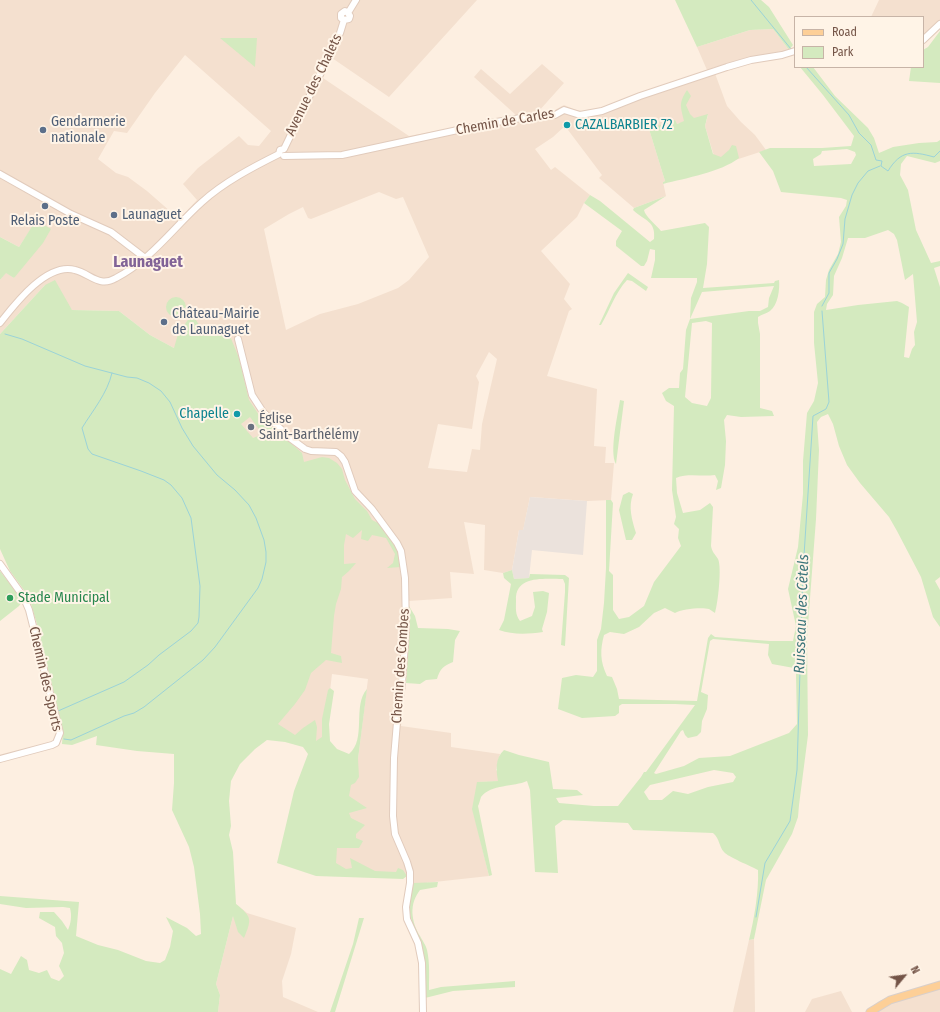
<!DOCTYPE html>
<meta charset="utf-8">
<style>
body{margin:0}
#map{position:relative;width:940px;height:1012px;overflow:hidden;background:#fdefe1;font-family:"Fira Sans Condensed",sans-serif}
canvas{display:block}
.legend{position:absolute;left:794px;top:16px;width:130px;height:52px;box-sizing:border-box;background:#fff4e7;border:1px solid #c7b4a7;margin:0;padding:5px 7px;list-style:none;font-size:12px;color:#745447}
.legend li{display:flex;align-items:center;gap:8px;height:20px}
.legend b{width:20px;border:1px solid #c7b4a7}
.north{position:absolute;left:884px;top:956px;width:40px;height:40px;-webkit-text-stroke:3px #fff4e7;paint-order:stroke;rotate:61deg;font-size:11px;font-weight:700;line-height:16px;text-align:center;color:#745447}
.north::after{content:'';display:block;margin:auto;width:14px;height:18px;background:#745447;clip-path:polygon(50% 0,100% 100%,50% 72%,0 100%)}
</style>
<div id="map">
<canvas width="940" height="1012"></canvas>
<ul class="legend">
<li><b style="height:5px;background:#fdcf97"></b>Road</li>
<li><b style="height:11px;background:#d4eabf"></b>Park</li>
</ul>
<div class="north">N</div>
</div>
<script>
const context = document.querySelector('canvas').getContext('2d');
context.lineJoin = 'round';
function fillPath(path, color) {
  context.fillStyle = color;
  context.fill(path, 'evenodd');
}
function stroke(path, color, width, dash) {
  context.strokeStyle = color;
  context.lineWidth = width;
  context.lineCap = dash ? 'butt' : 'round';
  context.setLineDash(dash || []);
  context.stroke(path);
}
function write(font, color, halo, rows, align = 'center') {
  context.font = font + ' "Fira Sans Condensed",sans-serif';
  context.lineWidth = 4;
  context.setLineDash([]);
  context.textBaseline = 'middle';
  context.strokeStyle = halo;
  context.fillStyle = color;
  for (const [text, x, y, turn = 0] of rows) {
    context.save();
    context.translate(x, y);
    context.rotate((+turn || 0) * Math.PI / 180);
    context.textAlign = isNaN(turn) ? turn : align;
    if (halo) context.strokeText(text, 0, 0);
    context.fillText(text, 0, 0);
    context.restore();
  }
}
const residential = new Path2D(`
 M0 0H477L389 97 332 58 323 78 409 136 517 116 474 77 481 69 510 94 542 64 564 83 538 112 553 111 564 105 576 110 582 111 600 109 707 70 697 47 750 30 773 29 789 50 745 58 713 68 727 106 741 122 755 135 766 150 717 166 705 126 708 115 677 124 649 129 665 181 663 182 666 196 634 208 599 178 602 175 565 126 553 137 535 149 551 170 555 167 590 195 584 203 577 217 541 251 570 284 564 299 572 309 569 311 547 376 597 389 594 446 606 447 605 463H614L611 500 587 501 530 497 523 531 519 530 512 570 503 573 484 570 485 525 464 522 474 574 450 572 452 598 409 601V638L406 683 401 726 451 733V747L500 754 496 770 510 781 478 782 473 809 489 876 416 884 407 883V876L324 871 358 759 368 679 332 674 323 750 265 735 271 462 174 348 150 335 119 311 72 310 45 285 0 334V280L6 272 14 278 36 221 19 247 0 237ZM185 55 271 131 259 146 248 145 239 136 198 168 183 184 197 200 179 219 147 191 128 177 116 173 98 159 114 131 127 133 155 93ZM379 192 396 199 403 197 429 257 409 280 398 288 358 304 320 314 286 330 264 229 289 214 303 207 308 218 311 219ZM489 352 497 359 482 424 480 450 472 449 467 472 428 468 438 424 472 429 479 382 476 376Z
 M879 0H940V21L923 37V17H871Z
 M236 904 247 913 296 928 291 954 282 981 283 997 318 1012H218L220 995 216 984Z
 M754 939 755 1012H733L749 940Z
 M940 982V1012H865L879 1001 902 992Z
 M841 991 852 1012H805L812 999Z`);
const industrial = new Path2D(`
 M530 497 587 501 583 555 532 550 529 578 514 579 512 570 519 530H523Z`);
const green = new Path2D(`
 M675 0H761L769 7 793 45 789 50 773 29 750 30 697 47Z
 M940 31V83L909 81 911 67H923V50L928 47Z
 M220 38H257L255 67Z
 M800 67H813L835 96 868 128 874 138 879 153 893 147 919 143 937 142 940 140V161L935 163 907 156 901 164 900 175 908 190 916 230 931 263 940 261V266L934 268 940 287V577L935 581 940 590V627L933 617 921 577 897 531 889 517 860 483 847 465 839 446 833 424 828 414 821 417 817 422 819 450 816 519 807 638 808 735 799 805 798 817 792 834 766 880 754 939 749 940C754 920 759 891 758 870 751 866 728 857 724 852 719 847 720 839 713 833L633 830 628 823 563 820 555 826 558 873 535 872 530 790 527 781C514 787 491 784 481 797 480 800 479 804 478 806L492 875 489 876 472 809 477 782 498 781C496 770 495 758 504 750L519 755 549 762 553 789 577 790 583 795 556 798 559 803 594 806H618L641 777 644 772H646L695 705 675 704H622L619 706V713L615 716 582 718 558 709 562 678 576 675 593 677 597 671V640L601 629 604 603 606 568V500H611L613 503 609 571 613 575V610L619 619 629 617 644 606 654 582 681 546 678 538 679 529 674 524 676 517 672 490 674 406 666 401 662 393 669 388H679L680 373 683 369 686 330 690 319 691 298 697 282V278H651L655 260V250L650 249 647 261 644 266H641L616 246V241L622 231 584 203 590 195 600 201 650 242 654 239C656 221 645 221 633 210L634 208 666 196 644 210C645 216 656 225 661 231L705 223 709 227 707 264 703 288 774 283 775 281 779 280C780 289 778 305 770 311 766 314 762 314 758 317V323L760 334V408L772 411 774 416 741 417 727 415 724 420 726 441 725 465 721 488 716 490 718 481 715 475C702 477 688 473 676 478L677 493 683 513 700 510 710 503 713 507 711 546C712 552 715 554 718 559 722 567 718 603 715 613 713 612 711 610 709 609 702 607 681 609 675 613L665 608 654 613 639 627 624 634 610 632 604 635C600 650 600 661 607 676L612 677 617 689 619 699 697 701 708 638 711 634 715 637 770 641H793L796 626 788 589 798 547 803 494V461L807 413 814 401 818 383 814 343V312L817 304 825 297 826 280 829 270 838 254 841 242 839 217 846 206 847 200 841 198 781 192 773 171 759 152 770 148H822L851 146 854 136 823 95ZM847 149 855 152 856 155 851 164 814 166 813 159 821 154 822 151ZM888 230 894 234 897 240 905 280 913 274 917 322 914 332 915 345 912 349 909 358 904 357 909 307 902 303 897 301 858 305 826 310 827 304 833 295 834 276 842 258 848 238H865ZM774 286 769 298 768 307 760 311H749L690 319 702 292ZM706 321 712 323 711 398 707 406 692 403 685 397 692 323ZM713 639 769 644 768 655 772 664 794 668 796 674 797 724 789 733 730 756 699 758 684 766 656 774 654 773 681 731 683 730 685 735 688 738 697 736 701 732 702 721 707 709 708 695 701 692 710 641ZM714 770 733 773 736 777 733 782 708 787 688 794 673 791 662 800H649L644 792 650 785Z
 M687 90 691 96 686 105 690 114 694 118 708 114 705 126 713 154 721 157 729 150 732 145 736 146 739 158C721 172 686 178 663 184V182L665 181 649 129 675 120 677 124 684 121C681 107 678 104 687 90Z
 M36 220 51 229 43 243 14 278 6 273 0 280V237L19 247Z
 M628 273 648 287 646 291 632 281 627 280C615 293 610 310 601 325H599L614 293Z
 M55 280 72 310 119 311 150 335 174 348 178 334 192 314 203 331 213 330 219 324 230 336 239 358 249 400 259 415 302 453 304 462 322 457 329 458 337 463 342 469 345 480 355 499 367 511 372 520 378 523 391 538 399 551 401 567 387 568 393 563 395 554 386 538 372 535 368 541 361 539 362 530 353 538 346 534 344 545V564L356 563 349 571 342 577 341 589 336 604 334 616 331 653 341 656 342 663 326 660 311 673 305 690 295 704 278 724 295 735 303 728 315 720 317 727 316 741 322 737V719L328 690 330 688 334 691 329 724 330 741 337 749 349 754C367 739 352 706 367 689L358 759 359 777 355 783 351 785 349 796 367 808 349 813 351 818 365 825 356 834V838L363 841 359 848H337L336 863 346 869 352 868 350 858 375 871 396 872 398 868 403 870 407 876 403 879 316 876 277 863 294 791 308 754 303 747 285 742 267 740 255 749 240 764 231 781 229 801 231 826 229 835 233 852 236 904C252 917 252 919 244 938L238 932 233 916 216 984 220 995 218 1012H0V969L11 974 21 956 27 960 29 970 39 973 47 970 51 978 59 981 64 976 59 966 64 953 62 943 56 936 55 927 39 918 40 912H54L62 921 68 930C71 923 72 916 70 908L63 907 26 908 0 904V896L79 902 76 936 98 945 118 950 146 961 160 963 165 960 170 947 173 931 166 917 187 928 196 936 201 934 200 914 194 867 189 847 172 810 174 783V754L137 751 96 745 97 736 72 745 62 744 63 730 36 621 29 597 10 571 0 549V334L45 285ZM250 417 261 432 258 436 253 438 241 424Z
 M166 307a10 10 0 1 1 20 0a10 10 0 1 1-20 0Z
 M620 400 624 401 616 464C609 452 618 414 620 400Z
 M629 492 633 494C628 507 632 520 636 533L632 540H626L619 510 623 495Z
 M512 570 514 579 529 578 530 574 565 575 569 578 565 646 561 645 565 592V584L563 579C545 579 515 575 516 600 516 609 515 614 520 621L532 616 535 607 533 592 543 591 549 593 547 612 542 629 543 632C528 634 513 635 499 630L504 620 511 584 504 578 503 573Z
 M0 571 18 594 22 602 19 606 0 621Z
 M409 606 415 616 418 628 448 629 460 631 455 640 453 662C443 666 440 669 437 679L426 680 420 684 406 683 409 638Z
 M438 882 437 887 420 890C409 904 411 921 420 936 422 940 426 945 427 950 430 963 429 977 429 990L441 987 515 981V987L453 991 425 998V967L423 951 412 923 409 908 413 883Z
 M359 918H364L335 1012H330L353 944Z`);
const stream = new Path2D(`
 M751 0 791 49
 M806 67 849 115 859 133 871 145 876 160 882 161 881 166 888 171C901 150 912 151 934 157L940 151
 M822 306 829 293V273L837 259 843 244 845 219 852 195 858 183 868 171 880 166
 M5 334 22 339 85 366 127 377 137 378 149 383 161 391 170 402 182 428 193 446 217 475 235 490 249 505 256 518 264 540 266 552V562L262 579 258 588 215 647 203 660 144 707 134 713 124 716 71 740 64 739
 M58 711 124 682 148 665 159 655 191 631 198 623 199 617 200 586 191 518 182 498 171 485 164 480 141 471 92 454 88 449 82 428C93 410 107 394 112 373
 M756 917 765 863 790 821 797 770 803 571 813 416 826 409 829 402 822 311`);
const minor = new Path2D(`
 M344 20 349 19 350 16 348 13 356 0
 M923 40 940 24
 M284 156 342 155 490 123 527 117 555 115 564 110 580 115 602 111 640 96 727 67 751 60 782 55 795 51
 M0 174 71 214 111 232 145 258
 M0 323C15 304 47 262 75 270 91 274 99 288 116 278 151 260 174 227 202 202 224 182 253 167 279 154L280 150 284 149 340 33 344 20 341 18V14L345 11 348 13
 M238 339 252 395 263 412 290 438 305 449 311 451 336 452 341 456 345 462 355 491 372 509 397 543 401 551 405 578 406 631 402 683 397 722 394 758 393 816 395 834 407 862 410 872V883L406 907 407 919 418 943 422 963 423 1012
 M0 564 23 596 29 610 60 733 56 743 52 745 0 759`);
const major = new Path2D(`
 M870 1012 890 1000 940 985`);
const markers = [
 [567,125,4,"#0f9aa8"],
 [43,130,4,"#5c6f8a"],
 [45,206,4,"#5c6f8a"],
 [114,215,4,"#5c6f8a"],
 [164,322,4,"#5c6f8a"],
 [237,414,4,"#0f9aa8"],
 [251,427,4,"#6b7280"],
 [10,598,4,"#2e9e5b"]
];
const streetNames = [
 ["Avenue des Chalets",314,85,-64],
 ["Chemin de Carles",505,122,-10],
 ["Chemin des Combes",401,666,-86],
 ["Chemin des Sports",45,679,77]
];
const serviceNames = [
 ["Gendarmerie",51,122],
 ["nationale",51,138],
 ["Launaguet",122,215],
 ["Relais Poste",45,221,"center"],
 ["Château-Mairie",172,314],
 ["de Launaguet",172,330]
];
const cultureNames = [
 ["CAZALBARBIER 72",575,125],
 ["Chapelle",229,414,"right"]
];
const worshipNames = [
 ["Église",259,419],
 ["Saint-Barthélémy",259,435]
];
const leisureNames = [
 ["Stade Municipal",18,598]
];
const waterNames = [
 ["Ruisseau des Cètels",802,614,-88]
];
const quarterNames = [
 ["Launaguet",148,263]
];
fillPath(residential, '#f4e0cf');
fillPath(industrial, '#ebe2dc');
fillPath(green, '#d4eabf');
stroke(stream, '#9bd3d8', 1);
stroke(minor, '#e1cbbc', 8);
stroke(major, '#d8cfcb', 9);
stroke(minor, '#fff', 6);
stroke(major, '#fdcf97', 7);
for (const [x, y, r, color] of markers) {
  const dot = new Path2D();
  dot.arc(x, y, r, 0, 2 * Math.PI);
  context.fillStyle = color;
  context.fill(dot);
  stroke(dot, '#fff4e7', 1.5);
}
write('14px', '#745447', '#fff4e7', streetNames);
write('14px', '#4e5e75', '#fff4e7', serviceNames, 'left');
write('14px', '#0d838f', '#fff4e7', cultureNames, 'left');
write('14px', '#5b616d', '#fff4e7', worshipNames, 'left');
write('14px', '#27864d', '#fff4e7', leisureNames, 'left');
write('italic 15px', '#3b757a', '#fff4e7', waterNames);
write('bold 16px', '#816397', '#fff4e7', quarterNames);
</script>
